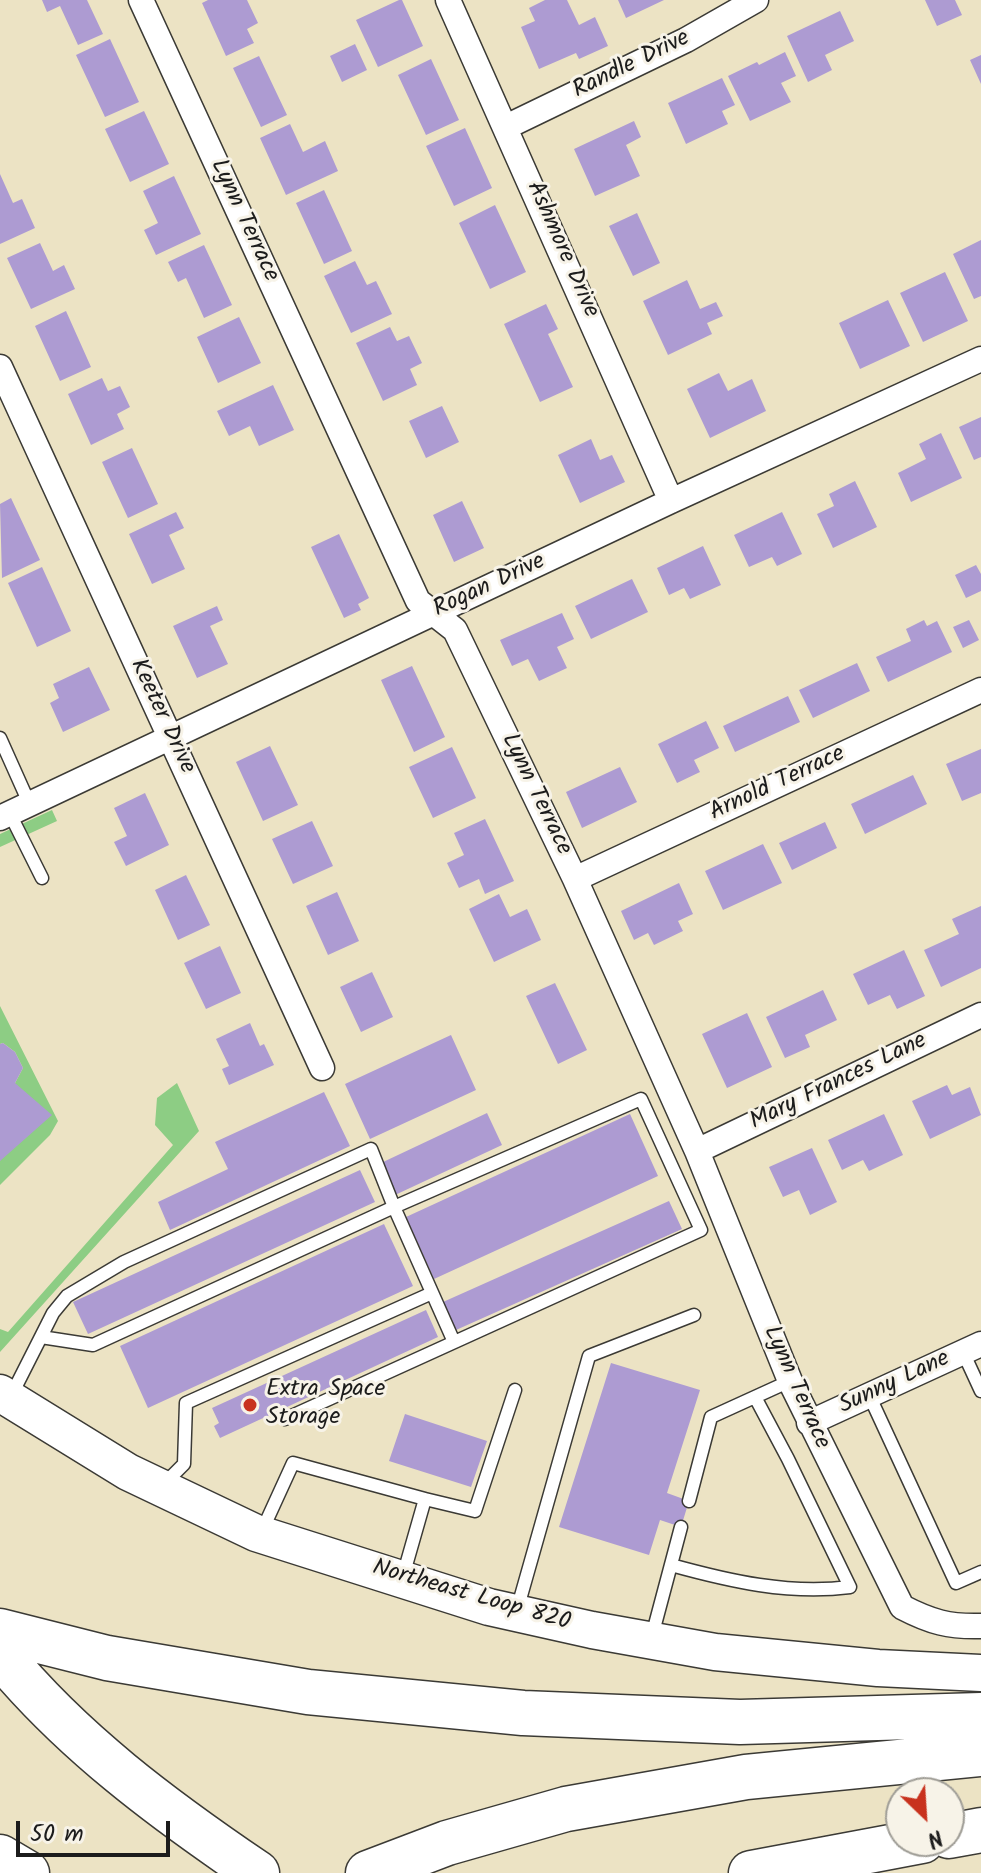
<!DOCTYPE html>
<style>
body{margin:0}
#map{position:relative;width:981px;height:1873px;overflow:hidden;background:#ece3c4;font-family:Kalam,sans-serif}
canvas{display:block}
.north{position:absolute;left:885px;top:1777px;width:80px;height:80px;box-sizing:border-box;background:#f7f3e8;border:2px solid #9f9d96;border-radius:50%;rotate:155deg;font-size:22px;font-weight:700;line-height:32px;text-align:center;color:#1c1c1c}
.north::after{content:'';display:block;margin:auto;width:28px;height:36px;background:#c8321e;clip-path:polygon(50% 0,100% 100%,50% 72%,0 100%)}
.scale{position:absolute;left:16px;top:1821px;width:154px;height:36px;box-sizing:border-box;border:4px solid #1c1c1c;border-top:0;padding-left:10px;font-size:24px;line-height:28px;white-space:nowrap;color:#1c1c1c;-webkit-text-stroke:6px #f7f3e8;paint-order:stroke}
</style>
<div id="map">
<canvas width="981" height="1873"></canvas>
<div class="north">N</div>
<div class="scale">50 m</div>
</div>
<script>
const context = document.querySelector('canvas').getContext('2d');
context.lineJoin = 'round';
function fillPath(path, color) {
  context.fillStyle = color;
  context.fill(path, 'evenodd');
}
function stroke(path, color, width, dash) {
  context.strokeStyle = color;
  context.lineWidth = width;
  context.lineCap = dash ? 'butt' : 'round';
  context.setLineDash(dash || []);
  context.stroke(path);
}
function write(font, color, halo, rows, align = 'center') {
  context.font = font + ' Kalam,sans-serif';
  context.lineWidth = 6;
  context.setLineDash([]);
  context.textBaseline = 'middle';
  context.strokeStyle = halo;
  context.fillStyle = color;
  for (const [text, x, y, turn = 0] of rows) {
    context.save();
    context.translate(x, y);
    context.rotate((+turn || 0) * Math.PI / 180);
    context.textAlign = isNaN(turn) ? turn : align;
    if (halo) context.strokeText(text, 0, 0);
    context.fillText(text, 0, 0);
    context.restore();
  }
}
const green = new Path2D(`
 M52 810 57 821 0 847V834Z
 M0 1006 58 1121 50 1135 0 1185V1161L15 1083 23 1068 15 1052 3 1043 0 1044Z
 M177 1083 199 1131 0 1352V1329L8 1332 173 1145 155 1125 157 1098Z`);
const building = new Path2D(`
 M42 0H87L103 34 78 45 60 6 47 12Z
 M208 0H247L258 23 247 29 254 43 226 56 202 3Z
 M399 0H402L423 46 378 67 356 20Z
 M545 0H567L579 25 595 17 608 46 579 59 576 53 539 69 521 27 535 21 529 8Z
 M618 0H664L626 18Z
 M925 0H955L962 15 937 26Z
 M840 11 854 41 825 55 832 70 808 82 787 36Z
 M110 39 139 102 105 117 76 55Z
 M355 44 367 70 342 82 330 56Z
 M785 52 796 76 781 83 791 102 750 121 728 76 757 62 759 65Z
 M981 55V84L970 60Z
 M259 56 287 115 261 127 233 68Z
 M431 59 459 120 426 135 398 75Z
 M722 78 735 105 722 111 728 124 686 144 668 103Z
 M144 111 169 164 130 182 105 129Z
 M634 121 641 137 626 145 640 176 595 196 574 149Z
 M290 124 303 152 325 141 338 171 286 195 260 138Z
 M465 128 492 188 454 206 426 146Z
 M0 174 13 203 22 199 35 228 0 244Z
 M174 176 201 234 156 255 144 230 158 223 143 191Z
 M324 190 352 251 324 264 296 203Z
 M495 205 526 272 490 289 459 223Z
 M637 213 660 263 633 276 609 226Z
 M981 240V296L974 299 953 254Z
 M40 243 53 271 64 265 75 289 31 309 7 258Z
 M204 245 232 305 204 318 186 278 178 282 168 262Z
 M355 261 367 285 376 281 392 314 351 333 324 276Z
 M945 272 968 321 923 342 900 293Z
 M687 280 700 309 716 302 723 316 707 323 712 334 668 355 643 301Z
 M888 300 910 346 860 369 839 323Z
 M546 304 558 329 548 334 573 387 540 402 504 324Z
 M66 311 91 367 60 381 35 326Z
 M239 317 261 363 218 383 197 337Z
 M390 327 397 341 409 336 422 363 410 369 417 385 383 401 356 343Z
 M719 373 728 391 752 379 766 411 710 438 687 389Z
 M102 378 108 391 120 386 130 407 117 414 124 429 91 445 68 394Z
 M273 385 294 430 259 446 250 426 229 436 217 411Z
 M442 406 459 442 426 458 409 421Z
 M981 417V457L974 460 959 427Z
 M941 433 962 478 911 502 898 473 926 459 919 444Z
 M591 439 600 460 612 455 625 482 580 503 558 455Z
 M132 448 158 504 128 518 102 462Z
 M855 481 877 527 833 548 817 514 834 506 829 494Z
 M11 498 40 560 2 578 0 504Z
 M462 501 484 548 454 562 433 515Z
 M176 512 184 528 169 535 185 569 152 584 129 534Z
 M782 512 802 554 777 566 772 557 749 567 734 535Z
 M339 534 369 598 358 604 361 610 344 618 311 547Z
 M703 546 721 585 690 599 684 588 669 595 657 568Z
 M976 565 981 574V591L966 598 955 575Z
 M42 567 71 631 37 647 8 583Z
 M632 579 648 612 591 639 575 606Z
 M217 606 223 620 210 626 228 664 197 678 173 626Z
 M562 613 574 639 557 647 567 668 539 681 528 659 512 666 500 640Z
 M924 620 927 626 937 621 952 652 888 682 876 657 911 641 906 629Z
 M969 620 979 640 963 648 953 627Z
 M857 663 870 691 813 718 799 690Z
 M412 666 445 737 414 752 381 680Z
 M89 667 110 710 63 732 50 703 59 698 53 684Z
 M788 696 800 722 735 752 723 726Z
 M706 721 719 748 694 760 700 772 677 783 658 744Z
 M270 746 298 805 263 821 236 762Z
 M452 747 476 798 433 818 409 767Z
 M981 749V793L962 801 946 764Z
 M620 767 637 802 582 828 566 792Z
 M913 775 927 804 865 834 851 804Z
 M145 793 169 845 126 866 114 842 127 836 114 808Z
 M485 819 514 881 485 894 479 879 459 888 447 863 464 855 454 833Z
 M312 821 333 866 293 884 272 839Z
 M825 822 837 848 792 870 779 843Z
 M763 844 782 883 723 910 705 871Z
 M186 875 210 925 178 940 155 890Z
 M679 883 693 914 678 921 683 931 654 945 648 933 634 940 621 911Z
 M337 892 359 941 328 955 306 906Z
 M499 894 510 917 527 909 541 940 494 962 469 909Z
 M981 906V968L941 987 924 950 959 934 952 919Z
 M220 946 241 993 206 1009 184 963Z
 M904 950 925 996 897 1009 890 995 868 1005 853 974Z
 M372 972 393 1017 361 1032 340 987Z
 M555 983 587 1050 558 1064 526 996Z
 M823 990 837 1020 805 1035 810 1047 785 1058 766 1017Z
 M747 1013 772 1067 727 1088 702 1034Z
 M250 1023 260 1046 264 1044 274 1065 229 1085 222 1069 229 1066 216 1039Z
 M451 1035 476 1090 370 1139 345 1084Z
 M3 1043 15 1052 23 1068 15 1083 52 1115 0 1161V1044Z
 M947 1085 952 1095 970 1087 981 1115 930 1139 912 1101Z
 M324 1092 350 1146 170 1230 158 1202 228 1169 215 1142Z
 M487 1113 502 1145 395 1195 381 1163Z
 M630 1114 658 1176 434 1279 406 1217Z
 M884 1114 903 1155 869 1171 863 1160 842 1170 828 1140Z
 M812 1148 837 1202 810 1215 799 1190 783 1197 769 1167Z
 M360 1170 375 1202 88 1334 73 1302Z
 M669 1201 682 1229 456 1330 443 1302Z
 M384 1224 413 1286 148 1408 120 1346Z
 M426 1310 438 1337 220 1438 214 1426 219 1423 212 1408Z
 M611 1363 700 1390 667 1493 689 1501 681 1527 660 1520 649 1555 559 1527Z
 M405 1414 487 1441 471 1487 389 1461Z`);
const service = new Path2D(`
 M0 738 30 805
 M10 814 42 878
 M41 1337 93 1345 394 1207 454 1342
 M963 1352 981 1391
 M869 1395 956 1583 981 1572
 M11 1396 53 1313 67 1296 124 1262 371 1149 394 1207 641 1099 701 1230 285 1419
 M163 1485 184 1464 186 1403 432 1293
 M425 1499 475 1511 515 1390
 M689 1501 711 1417 790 1381
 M261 1533 293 1463 425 1499 403 1576
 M671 1565C729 1581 789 1595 850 1587L788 1459 755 1397
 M517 1610 589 1356 694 1315
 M652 1636 681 1527`);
const minor = new Path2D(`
 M141 0 418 601 455 630 575 879 697 1151 790 1381 902 1607C931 1622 949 1627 981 1626
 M448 0 671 501
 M506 127 686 40 756 0
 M0 367 322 1068
 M0 818 671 501 981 359
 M575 879 981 690
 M697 1151 981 1015
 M809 1423 981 1344`);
const secondary = new Path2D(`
 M0 1393 128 1472 256 1533 489 1607 592 1630 715 1652 878 1668 981 1673`);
const motorway = new Path2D(`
 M0 1631 107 1658 308 1692 523 1713 740 1722 981 1715
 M0 1654C72 1742 164 1810 257 1873
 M949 1836 981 1830
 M0 1857 27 1873
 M368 1873 447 1843 566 1809 746 1777 981 1754
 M751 1873 922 1841`);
const markers = [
 [250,1405,8,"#c8321e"]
];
const streetNames = [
 ["Randle Drive",632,66,-26],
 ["Lynn Terrace",243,221,65],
 ["Ashmore Drive",561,250,66],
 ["Rogan Drive",490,587,-25],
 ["Keeter Drive",161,717,65],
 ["Arnold Terrace",778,785,-25],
 ["Lynn Terrace",535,795,64],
 ["Mary Frances Lane",839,1083,-26],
 ["Sunny Lane",895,1384,-25],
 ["Lynn Terrace",795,1388,66],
 ["Northeast Loop 820",471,1597,16]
];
const poiNames = [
 ["Extra Space",266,1391],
 ["Storage",266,1419]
];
fillPath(green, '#8dcd84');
fillPath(building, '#ad9bd2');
stroke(service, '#3b3a35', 15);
stroke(minor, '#3b3a35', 27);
stroke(secondary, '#3b3a35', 39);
stroke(motorway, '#3b3a35', 47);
stroke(service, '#fff', 12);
stroke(minor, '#fff', 24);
stroke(secondary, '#fff', 36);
stroke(motorway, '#fff', 44);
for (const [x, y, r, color] of markers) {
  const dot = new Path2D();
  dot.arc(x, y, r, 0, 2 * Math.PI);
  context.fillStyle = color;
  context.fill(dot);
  stroke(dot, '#f7f3e8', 3);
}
write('24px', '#1c1c1c', '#f7f3e8', streetNames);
write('24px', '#1c1c1c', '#f7f3e8', poiNames, 'left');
</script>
